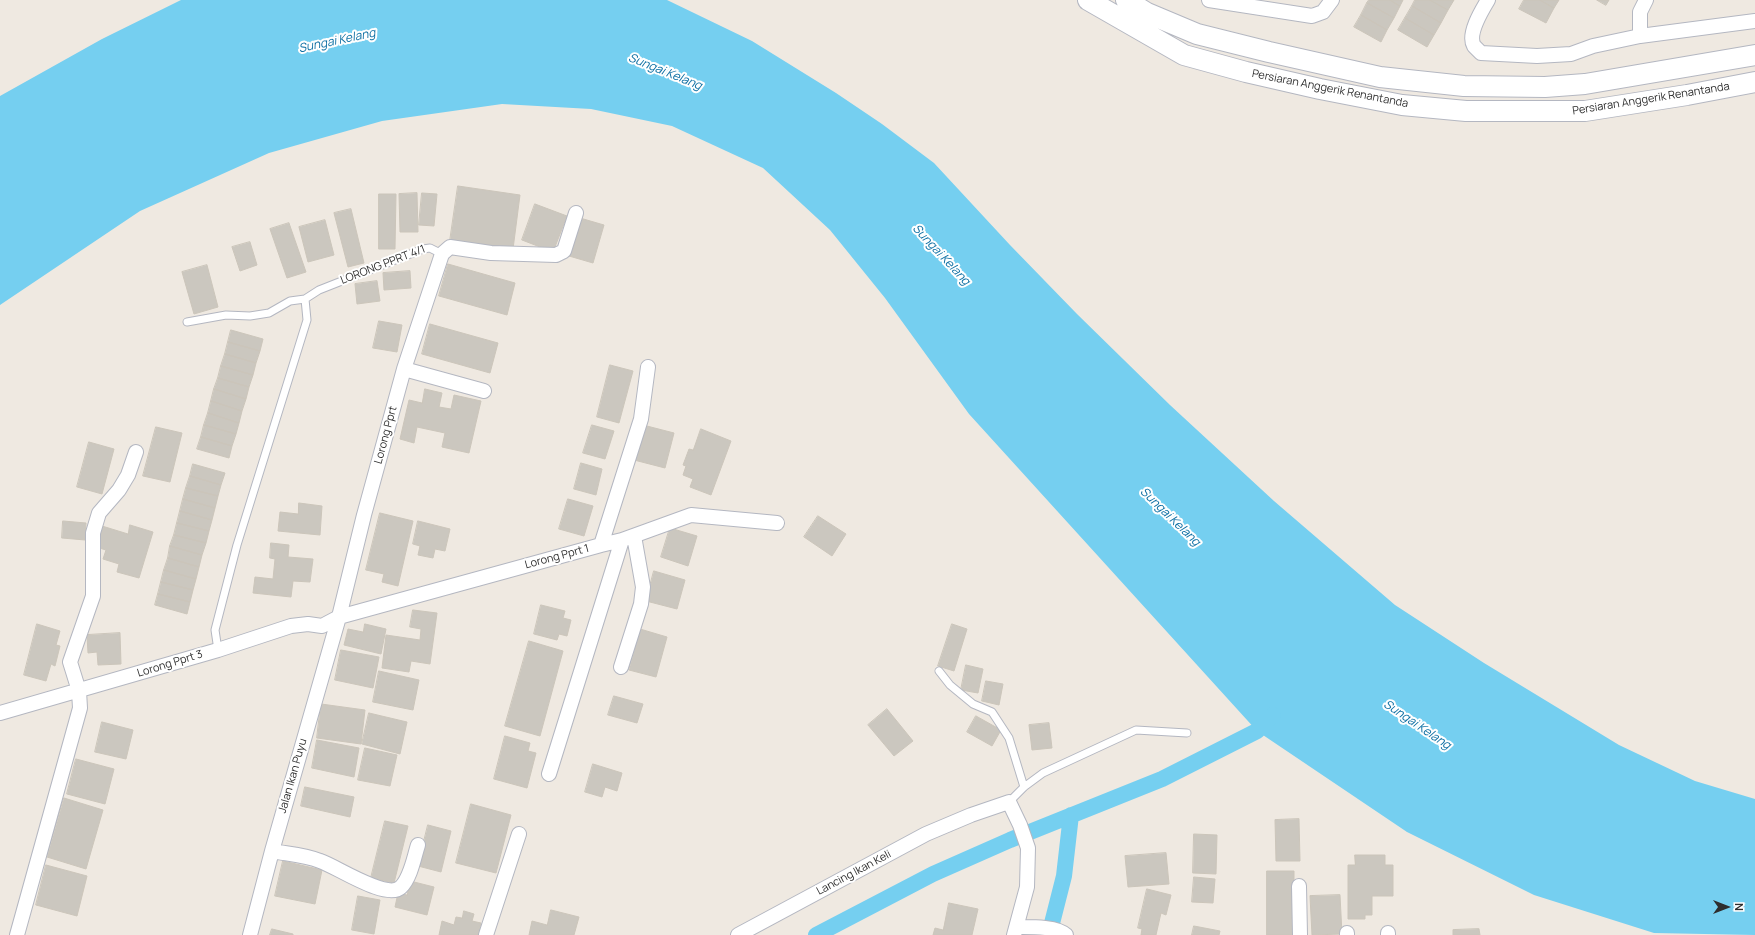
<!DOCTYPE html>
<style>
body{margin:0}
#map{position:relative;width:1755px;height:935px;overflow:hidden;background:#efe9e1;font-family:Manrope,sans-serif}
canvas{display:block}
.north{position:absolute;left:1707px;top:887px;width:40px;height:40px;-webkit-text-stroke:3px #fff;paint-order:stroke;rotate:90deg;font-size:11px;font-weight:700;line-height:16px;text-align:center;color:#2e2e2e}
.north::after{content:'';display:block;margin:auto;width:14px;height:18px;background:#2e2e2e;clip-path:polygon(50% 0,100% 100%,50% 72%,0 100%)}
</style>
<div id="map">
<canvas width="1755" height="935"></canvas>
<div class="north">N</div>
</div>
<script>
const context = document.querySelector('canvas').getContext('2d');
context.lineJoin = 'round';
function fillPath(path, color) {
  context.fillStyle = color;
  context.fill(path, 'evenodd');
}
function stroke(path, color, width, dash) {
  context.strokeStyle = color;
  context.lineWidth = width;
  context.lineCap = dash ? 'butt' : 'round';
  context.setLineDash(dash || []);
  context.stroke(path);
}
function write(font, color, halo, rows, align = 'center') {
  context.font = font + ' Manrope,sans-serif';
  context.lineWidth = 4;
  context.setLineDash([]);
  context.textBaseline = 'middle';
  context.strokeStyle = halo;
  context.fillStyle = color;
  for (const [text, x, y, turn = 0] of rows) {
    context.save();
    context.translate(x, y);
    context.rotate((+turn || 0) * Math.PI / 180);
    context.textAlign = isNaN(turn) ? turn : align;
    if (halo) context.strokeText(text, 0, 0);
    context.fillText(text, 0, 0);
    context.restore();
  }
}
const water = new Path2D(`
 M181 0H667L752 41 836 93 882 124 934 163 1010 245 1077 314 1170 405 1274 501 1395 605 1484 663 1619 745 1695 781 1755 799V935L1654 933 1534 895 1407 832 1257 731 969 414 885 298 830 230 763 168 672 126 591 109 502 104 382 121 269 153 140 211 0 305V96L102 39Z`);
const canal = new Path2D(`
 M816 935 933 874 1010 840 1162 779 1257 731 1273 715
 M1049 935 1064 876 1071 815`);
const building = new Path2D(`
 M1369 0H1390L1400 6 1394 18 1367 3Z
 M1390 0H1403L1400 6Z
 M1415 0H1430L1448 10 1441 23 1412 6Z
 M1430 0H1454L1448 10Z
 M1524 0H1540L1554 8 1546 23 1519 9Z
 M1540 0H1559L1554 8Z
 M1597 0H1609L1606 5Z
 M1367 3 1394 18 1387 30 1361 15Z
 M1412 6 1441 23 1434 35 1405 18Z
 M1361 15 1387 30 1381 42 1354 27Z
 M1405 18 1434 35 1427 47 1398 30Z
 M458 186 520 195 513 249 450 241Z
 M417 193 418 232H400L399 194Z
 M422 193 437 194 434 226 419 225Z
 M379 194H396L395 249H379Z
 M535 204 567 216 553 252 522 240Z
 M351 209 364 263 348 267 334 213Z
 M580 218 604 225 593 263 569 256Z
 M325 220 334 255 308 262 299 227Z
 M289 223 306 272 287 278 270 229Z
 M250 242 257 265 240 271 232 247Z
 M448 264 515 283 507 315 439 296Z
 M207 265 218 307 194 314 182 272Z
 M410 271 411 288 384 290 383 273Z
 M377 281 380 301 357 304 355 284Z
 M379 321 402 325 397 352 373 348Z
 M430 324 498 343 490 373 422 354Z
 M231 330 263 339 260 351 228 342Z
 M228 342 260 351 256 363 225 354Z
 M225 354 256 363 253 375 221 366Z
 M610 365 633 371 619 423 597 417Z
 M221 366 253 375 249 387 218 378Z
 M218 378 249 387 246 399 214 389Z
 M214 389 246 399 242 411 211 401Z
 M425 389 442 393 439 407 451 409 454 395 481 401 469 453 442 447 445 433 417 427 414 443 400 439 409 400 422 403Z
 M211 401 242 411 239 423 208 413Z
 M208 413 239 423 236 434 204 425Z
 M204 425 236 434 232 446 201 437Z
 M592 425 614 431 605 459 583 453Z
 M643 425 674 433 665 468 634 460Z
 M156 427 182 433 170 482 143 476Z
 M701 429 731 441 711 495 690 487 693 479 683 475 686 466 683 465 689 449 693 450Z
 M201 437 232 446 229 458 197 449Z
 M89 442 114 449 102 494 77 487Z
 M581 463 602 469 596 495 574 489Z
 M193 464 225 473 221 485 190 476Z
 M190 476 221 485 218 496 186 488Z
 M186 488 218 496 215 508 183 499Z
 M183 499 215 508 212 520 180 511Z
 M568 499 593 506 584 536 559 529Z
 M299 503 322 506 320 535 278 531 280 512 298 514Z
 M180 511 212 520 209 531 177 523Z
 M380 513 413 521 398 586 382 582 384 574 366 570Z
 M818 516 846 534 832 556 804 537Z
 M63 521 86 523 85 540 62 538Z
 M418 521 450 529 445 551 435 549 433 558 418 555 420 546 413 544Z
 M177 523 209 531 206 543 174 535Z
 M130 525 153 532 139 578 117 572 119 564 103 559 106 550 96 547 102 526 128 534Z
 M670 528 697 536 688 566 661 557Z
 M174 535 206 543 202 555 170 546Z
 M271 543 289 545 288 557 313 559 310 582 293 581 291 597 253 593 255 577 273 579 275 559 270 558Z
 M170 546 202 555 199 567 168 558Z
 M168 558 199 567 196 579 164 570Z
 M164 570 196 579 193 590 161 582Z
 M654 571 685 580 677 609 646 601Z
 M161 582 193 590 190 602 158 594Z
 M158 594 190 602 187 614 155 605Z
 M541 605 565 611 563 618 571 620 567 636 559 634 557 640 534 634Z
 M413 610 437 613 430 664 411 661 409 672 382 668 386 635 420 640 421 629 410 627Z
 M37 624 60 631 56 645 60 646 55 666 51 664 46 681 24 675Z
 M365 624 386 629 381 654 344 645 348 629 363 632Z
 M952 624 967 629 954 671 938 666Z
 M640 629 667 637 656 677 629 670Z
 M120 633 121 664 98 665 97 652 88 653 87 635Z
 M529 641 563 651 540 736 505 726Z
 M341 650 379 657 373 688 335 680Z
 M966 665 983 669 978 693 961 690Z
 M379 671 419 680 413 710 373 702Z
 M986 681 1003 684 999 705 982 701Z
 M614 696 643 704 637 723 608 715Z
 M321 704 365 710 361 744 317 738Z
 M887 709 913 741 894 756 868 725Z
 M369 713 407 722 400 754 362 744Z
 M976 716 1001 730 992 746 967 732Z
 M102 722 133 730 126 759 95 752Z
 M1049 723 1052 748 1032 750 1029 725Z
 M505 736 530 743 528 751 536 753 527 788 494 779Z
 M317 740 359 748 354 777 312 768Z
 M365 748 397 755 390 786 358 780Z
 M76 759 114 769 105 804 67 794Z
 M593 764 622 773 617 791 605 787 602 797 585 792Z
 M305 787 354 797 350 817 301 806Z
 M64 798 103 810 86 869 47 857Z
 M471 804 511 815 496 873 456 863Z
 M1299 819 1300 861H1276L1275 820Z
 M385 821 408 826 394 883 371 878Z
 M428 825 451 831 441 872 418 866Z
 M1194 834 1217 835 1216 874 1193 873Z
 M1166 853 1169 884 1128 887 1125 856Z
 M1355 855H1385V865H1393V896H1372V915H1365V919H1348V865H1355Z
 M283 861 322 870 315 904 275 896Z
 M46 865 87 876 77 916 36 905Z
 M1267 871H1294V935H1267Z
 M1194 877 1215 879 1213 903 1192 902Z
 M410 881 434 887 427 915 395 907 398 893 407 895Z
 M1147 889 1171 895 1166 915 1161 913 1156 935H1141L1142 929 1138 928Z
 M1340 895 1342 934 1312 935 1310 896Z
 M358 896 380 900 374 934 352 930Z
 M949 903 978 909 972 935H933L935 928 943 930Z
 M551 910 579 917 574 935H529L532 921 547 925Z
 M464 911 474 914 472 921 481 923 478 935H439L442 921 454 925 456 917 462 918Z
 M1194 926 1220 931 1219 935H1192Z
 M272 929 293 934V935H270Z
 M1479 929 1480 935H1453V930Z`);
const lane = new Path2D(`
 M187 322 226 315 250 316 269 313 290 301 305 299 319 290 423 249 430 248 442 254
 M218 650 215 630 237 545 307 320 305 299
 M939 671 950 685 973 704 992 712 1009 738 1024 787
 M1009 802 1024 787 1043 773 1136 730 1187 733`);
const street = new Path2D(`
 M1209 0 1312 16 1323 12 1332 0
 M1488 0C1482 10 1467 34 1474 46 1476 48 1479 51 1481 53L1537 56 1571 54 1593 46 1640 36 1755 21
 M1640 36V12L1646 0
 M404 369 484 391
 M601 545 641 419 648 367
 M621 667 641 604 643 587 634 536
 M0 713 218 650 291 626 308 624 322 626 339 617 601 545 622 540 691 515 777 523
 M549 774 622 540
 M272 851C288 854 305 855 320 861 336 866 387 901 401 887 411 877 414 857 418 845
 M1299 886 1300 935
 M1017 927C1029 927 1057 926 1066 935
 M1388 933V935
 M17 935 80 708 79 691 70 662 93 596V533L99 513 119 490 128 475 136 452
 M250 935 272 851 339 617 364 515 404 369 442 254 450 247 491 253 556 255 564 251 576 213
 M486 935 519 834
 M738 935 926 834 971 815 1009 802 1020 825 1028 848 1027 887 1014 935
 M1347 935V933`);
const secondary = new Path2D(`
 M1088 0 1184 55 1246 72 1320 89 1402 105 1466 111H1585L1687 95 1755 82
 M1126 0 1147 13 1197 34 1269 52 1380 77 1464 86 1545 87 1585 84 1755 55`);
const streetNames = [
 ["Persiaran Anggerik Renantanda",1330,89,11],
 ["Persiaran Anggerik Renantanda",1651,99,-9],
 ["LORONG PPRT 4/1",383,265,-21],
 ["Lorong Pprt",386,435,-75],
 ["Lorong Pprt 1",557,557,-15],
 ["Lorong Pprt 3",170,664,-17],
 ["Jalan Ikan Puyu",293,776,-74],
 ["Lancing Ikan Keli",854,873,-28]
];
const waterNames = [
 ["Sungai Kelang",337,41,-12],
 ["Sungai Kelang",665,72,22],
 ["Sungai Kelang",941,255,47],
 ["Sungai Kelang",1170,517,44],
 ["Sungai Kelang",1417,725,34]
];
fillPath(water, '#75cff0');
stroke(canal, '#75cff0', 16);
fillPath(building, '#cbc7bf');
stroke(building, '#cbc5ba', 1);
stroke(lane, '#b4b7c1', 9);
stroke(street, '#b4b7c1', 16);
stroke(secondary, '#b4b7c1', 22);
stroke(lane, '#fff', 7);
stroke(street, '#fff', 14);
stroke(secondary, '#fff', 20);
write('11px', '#2e2e2e', '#fff', streetNames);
write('italic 12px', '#0d6fa3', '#fff', waterNames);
</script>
